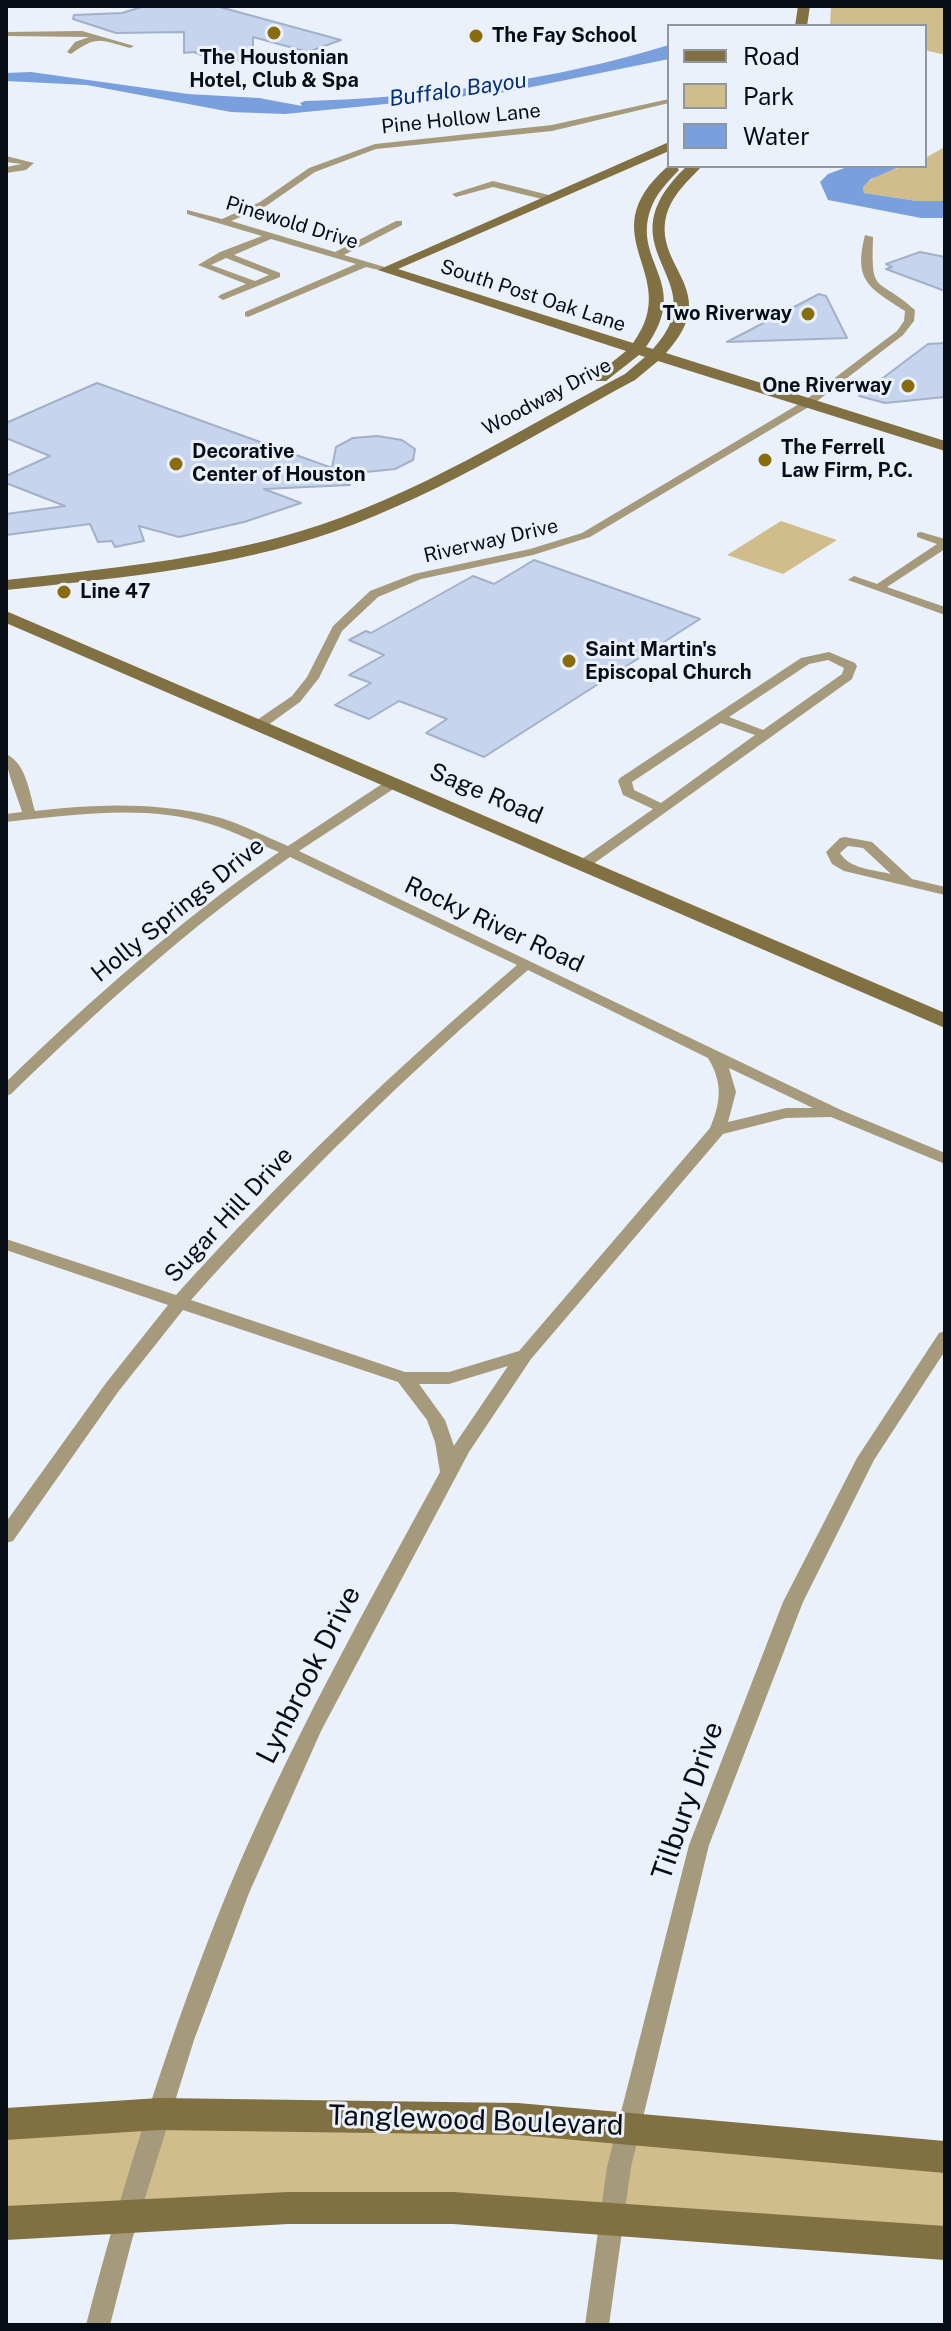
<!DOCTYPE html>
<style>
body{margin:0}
#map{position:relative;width:951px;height:2331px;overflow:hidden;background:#ebf1fb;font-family:"Public Sans",sans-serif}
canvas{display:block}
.frame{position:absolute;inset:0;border:8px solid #080d15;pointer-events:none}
.legend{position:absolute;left:667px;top:24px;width:260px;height:144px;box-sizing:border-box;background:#ebf1fb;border:2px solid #90969f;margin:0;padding:10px 14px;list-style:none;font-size:24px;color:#080d15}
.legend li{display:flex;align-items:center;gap:16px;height:40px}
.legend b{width:40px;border:2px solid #90969f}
</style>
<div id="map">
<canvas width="951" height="2331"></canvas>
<div class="frame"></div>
<ul class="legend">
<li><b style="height:10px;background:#817041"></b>Road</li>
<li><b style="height:22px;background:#d0bd8b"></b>Park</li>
<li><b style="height:22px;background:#799fdd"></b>Water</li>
</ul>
</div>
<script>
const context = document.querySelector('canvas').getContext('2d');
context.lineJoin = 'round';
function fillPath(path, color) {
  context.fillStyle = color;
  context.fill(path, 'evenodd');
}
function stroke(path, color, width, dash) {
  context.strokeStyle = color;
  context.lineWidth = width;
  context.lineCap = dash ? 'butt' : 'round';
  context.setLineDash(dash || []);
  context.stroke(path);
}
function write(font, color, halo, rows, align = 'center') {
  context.font = font + ' "Public Sans",sans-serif';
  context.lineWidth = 6;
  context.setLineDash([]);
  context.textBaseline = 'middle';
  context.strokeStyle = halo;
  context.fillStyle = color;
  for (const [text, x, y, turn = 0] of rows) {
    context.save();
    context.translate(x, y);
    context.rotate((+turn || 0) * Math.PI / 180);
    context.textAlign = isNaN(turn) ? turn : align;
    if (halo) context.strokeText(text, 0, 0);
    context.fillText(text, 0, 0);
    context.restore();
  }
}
const green = new Path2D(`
 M831 6H945V55L925 50V26H830Z
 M945 147V201H917L864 193 863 187C880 169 901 166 925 166V158Z
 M781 521 837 540 783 574 727 555Z
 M385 2124 945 2164V2232L6 2212V2132Z`);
const water = new Path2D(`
 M669 45V59L507 92 285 114 231 112 87 85 6 81V73L31 72 188 94 259 98 302 106 300 103 305 101C423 98 556 80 669 45Z
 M850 166H901L871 179 863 187 864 193 917 201H945V218H921L828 200 820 182 828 174Z`);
const building = new Path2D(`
 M145 6H216L341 40 308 52 253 37V60H213L194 52 184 53V32L116 33 73 19 74 15 122 13Z
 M920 252 945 257V291L886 269 892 267 886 264Z
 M819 294 826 296 847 338 727 342Z
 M945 343V397L885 403 859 396 928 344Z
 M97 383 332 468 336 447 353 438 377 436 402 440 415 449 413 460 395 469 327 476 350 485 264 489 301 503 244 522 179 537 139 526 144 541 115 547 112 541 98 542 90 524 6 535V514L65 506 6 483V476L50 456 6 438V423Z
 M534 560 700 619 484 757 426 733 447 719 399 701 369 719 335 705 371 683 349 675 384 655 349 640 366 631 371 633 473 576 494 584Z`);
const street = new Path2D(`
 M82 31 134 46 130 48C99 40 98 35 71 54L67 52 75 42 89 37 6 36V32Z
 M669 99V103L552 131 376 149 315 172 266 206 231 221 335 252 396 221H402V225L344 255 388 268V272L366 267 248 317 245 316V312L356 264 271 239 234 255 280 273V277L223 300 218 297 220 295 246 284 198 265 220 252 262 236 187 214V210L222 219 260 202 309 168 375 144 552 125ZM226 258 269 275 255 281 211 265Z
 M6 156 34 163 26 170 6 173V167L22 164 6 162Z
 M493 181 553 196 554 198 550 201 493 187 456 197 452 194Z
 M865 235 873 237C871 297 876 275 915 310L914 321 903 335 812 405 590 537 533 555 421 579 378 597 342 631 319 678 300 702 264 728H254V722L292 696 307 677 333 626 370 591 414 574 530 549 582 533 804 401 897 331 904 321 905 311C870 288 853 282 865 235Z
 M921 532 945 539V549L887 587 945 607V615L848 580 854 576 877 584 937 544 917 537V533Z
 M829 652 855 663 857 666 852 679 589 867H579L577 864 579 861 653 809 623 795 618 781 620 778 801 658ZM828 660 844 668 842 674 763 730 729 717 809 664ZM721 723 755 735 661 803 634 790 632 782Z
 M6 754C26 763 29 791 35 811 96 804 153 802 213 816 238 822 264 836 288 846L388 780H398V786L299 851 841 1110 945 1153V1164L831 1117 786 1118 723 1134 531 1359 469 1452 321 1731 249 1893 194 2040 132 2240 110 2325H86C124 2179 170 2033 227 1893 287 1748 365 1610 440 1472L435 1442 427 1420 398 1382 183 1310 118 1392 13 1541 6 1543V1522L106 1383 168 1305 6 1250V1239L176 1295C282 1177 396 1068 517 965L290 857C189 927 99 1009 11 1094L6 1096V1082C92 999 180 920 279 852 256 843 233 831 210 824 144 804 73 815 6 822V814L22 812C17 794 6 772 6 754ZM528 970 708 1058C723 1083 721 1102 710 1128L519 1351 449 1372H405L191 1300C296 1182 408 1073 528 970ZM729 1068 813 1108H786L728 1122 736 1092ZM508 1366 455 1444 454 1446 445 1420 419 1384H449Z
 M845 837 872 842 912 879 945 887V895L844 871 832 864 826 852 840 838ZM848 846 863 848 891 874C875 870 849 869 840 853Z
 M945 1331V1351L874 1460 803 1602 709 1845 631 2167 609 2325H585L607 2167 689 1845 783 1602 857 1458 939 1333Z`);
const secondary = new Path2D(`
 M798 6H810L807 26H795Z
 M669 142V151L398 269 633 343C685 273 587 238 667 167H677L679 170C667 183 656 193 650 211 633 264 692 283 646 347L653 349C720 278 597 251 687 166H702C689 180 675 192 668 210 648 267 726 288 666 353L945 441V451L658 361 635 380C531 436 426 503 312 539 213 570 109 579 6 590V580C105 569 205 560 301 531 415 497 520 429 625 374L645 357 639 355 606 381H596V375L626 351 378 270Z
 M6 611 945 1013V1028L6 623Z
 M159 2098 518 2103 945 2141V2173L518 2135 159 2130 6 2140V2108Z
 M288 2192H453L945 2226V2260L453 2224H288L6 2240V2206Z`);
const markers = [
 [274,33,8,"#896d0d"],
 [476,36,8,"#896d0d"],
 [808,314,8,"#896d0d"],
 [908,386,8,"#896d0d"],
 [765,460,8,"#896d0d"],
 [176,464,8,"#896d0d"],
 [64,592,8,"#896d0d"],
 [569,661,8,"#896d0d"]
];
const farPoinames = [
 ["The Fay School",492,36],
 ["The Houstonian",274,58,"center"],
 ["Hotel, Club & Spa",274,81,"center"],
 ["Two Riverway",792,314,"right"],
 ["One Riverway",892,386,"right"],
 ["The Ferrell",781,448],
 ["Law Firm, P.C.",781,471],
 ["Decorative",192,452],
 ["Center of Houston",192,475],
 ["Line 47",80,592],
 ["Saint Martin's",585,650],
 ["Episcopal Church",585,673]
];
const farStreetnames = [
 ["Pine Hollow Lane",461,119,-6],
 ["Pinewold Drive",292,223,17],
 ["South Post Oak Lane",533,296,18],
 ["Woodway Drive",547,397,-28],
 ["Riverway Drive",491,541,-13]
];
const farWaternames = [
 ["Buffalo Bayou",458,90,-8]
];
const streetNames = [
 ["Sage Road",486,794,23],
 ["Holly Springs Drive",178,910,-39],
 ["Rocky River Road",494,925,25],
 ["Sugar Hill Drive",229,1215,-47]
];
const nearStreetnames = [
 ["Lynbrook Drive",309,1675,-63],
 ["Tilbury Drive",688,1801,-71],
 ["Tanglewood Boulevard",476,2121,2]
];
fillPath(green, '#d0bd8b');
fillPath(water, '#799fdd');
fillPath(building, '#c6d4ed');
stroke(building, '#a2b0c8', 2);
fillPath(street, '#a59a7b');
fillPath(secondary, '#817041');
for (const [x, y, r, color] of markers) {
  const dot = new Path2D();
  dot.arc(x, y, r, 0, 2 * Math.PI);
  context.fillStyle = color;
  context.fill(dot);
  stroke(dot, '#ebf1fb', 3);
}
write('bold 20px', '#080d15', '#ebf1fb', farPoinames, 'left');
write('20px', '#080d15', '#ebf1fb', farStreetnames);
write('italic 22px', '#043078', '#ebf1fb', farWaternames);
write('24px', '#080d15', '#ebf1fb', streetNames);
write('28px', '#080d15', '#ebf1fb', nearStreetnames);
</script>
